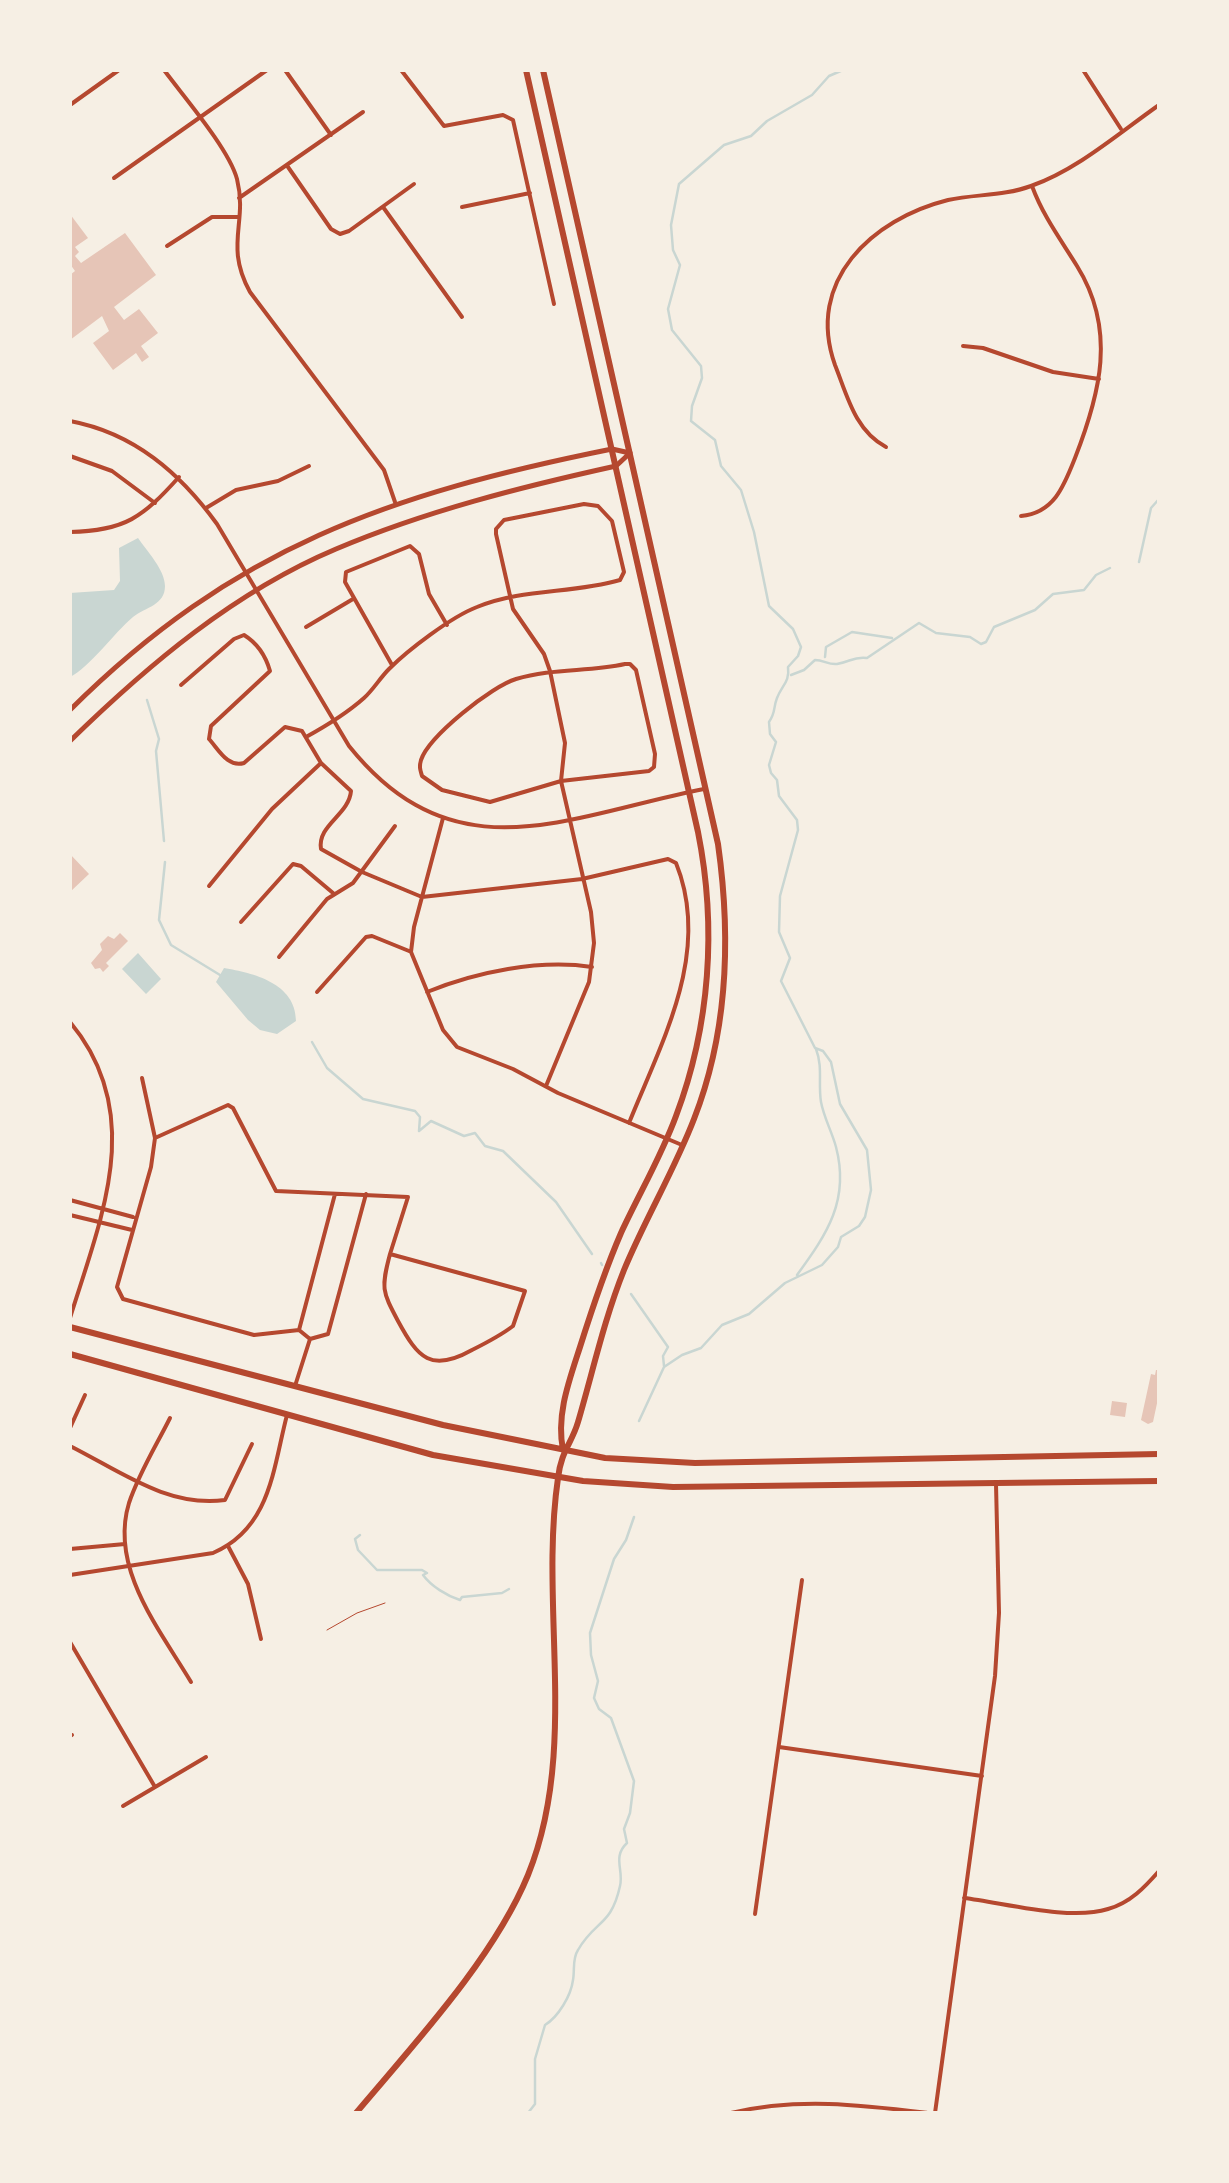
<!DOCTYPE html>
<style>
body{margin:0}
#map{position:relative;width:1229px;height:2183px;overflow:hidden;background:#f6efe4;font-family:Helvetica,sans-serif}
canvas{display:block}
.frame{position:absolute;inset:0;border:72px solid #f6efe4;pointer-events:none}
</style>
<div id="map">
<canvas width="1229" height="2183"></canvas>
<div class="frame"></div>
</div>
<script>
const context = document.querySelector('canvas').getContext('2d');
context.lineJoin = 'round';
function fillPath(path, color) {
  context.fillStyle = color;
  context.fill(path, 'evenodd');
}
function stroke(path, color, width, dash) {
  context.strokeStyle = color;
  context.lineWidth = width;
  context.lineCap = dash ? 'butt' : 'round';
  context.setLineDash(dash || []);
  context.stroke(path);
}
const water = new Path2D(`
 M138 538C147 551 165 570 165 586 165 605 146 607 133 617 114 633 89 668 70 677V593L114 590 120 581 119 548Z
 M138 953 161 979 146 994 122 969Z
 M224 968C253 973 296 983 296 1021L277 1034 260 1030 248 1020 216 982Z`);
const stream = new Path2D(`
 M1139 562 1151 508 1159 499
 M825 657 826 647 852 632 892 638
 M791 675 804 670 815 660C824 660 828 665 837 664 850 662 854 656 867 658L919 623 936 633 970 637 981 644 986 642 994 627 1035 610 1053 594 1084 590 1096 575 1110 568
 M147 700 159 739 156 751 164 841
 M165 862 159 920 171 945 220 975
 M312 1042 327 1068 363 1099 415 1111 420 1117 419 1131 431 1121 464 1136 475 1133 485 1146 503 1151 556 1202 592 1254
 M601 1263 602 1265
 M797 1275C827 1234 850 1200 836 1147 832 1132 824 1118 821 1102 818 1084 823 1067 816 1049
 M631 1294 668 1347 663 1356 664 1366
 M639 1421 664 1367 682 1355 701 1348 722 1325 749 1314 785 1283 822 1265 838 1247 841 1237 859 1226 865 1217 871 1190 867 1150 840 1104 831 1062 823 1051 815 1048 781 981 790 958 779 932 780 896 798 830 797 820 779 796 777 780 771 773 769 765 776 742 770 734 769 722C776 712 773 708 777 698 782 685 790 682 788 667L798 656 801 647 793 629 769 606 754 532 741 490 721 466 715 440 691 421 692 406 702 378 701 366 672 330 668 309 680 265 673 250 671 225 679 184 724 145 751 136 767 121 812 95 829 76 843 70
 M360 1535 355 1539 358 1550 377 1570H422L427 1573 423 1575C431 1586 447 1596 460 1600L462 1597 502 1593 509 1589
 M528 2113 535 2104V2059L545 2025C558 2017 571 1996 573 1980 575 1969 572 1959 578 1950 595 1920 611 1927 620 1886 624 1870 612 1857 627 1843L624 1829 630 1813 634 1781 611 1718 599 1709 594 1698 598 1681 591 1655 590 1633 614 1559 626 1540 634 1517`);
const building = new Path2D(`
 M70 214 88 238 75 247 79 252 75 256 81 263 125 233 156 275 114 307 124 320 139 309 158 333 141 346 149 357 142 362 136 353 113 370 93 343 109 331 102 316 70 340V275L75 271 70 264Z
 M70 854 89 874 70 892Z
 M120 933 128 941 106 963 109 966 103 972 100 968 95 969 91 963 102 950 100 944 108 936 114 939Z
 M1156 1370H1159V1394L1153 1422 1148 1424 1141 1420 1151 1374 1155 1375Z
 M1112 1401 1127 1403 1125 1417 1110 1415Z`);
const path = new Path2D(`
 M327 1630 357 1613 385 1603`);
const minor = new Path2D(`
 M164 70C184 97 229 149 237 179 248 223 224 245 250 292L384 470 395 502
 M285 70 331 135
 M401 70 444 126 503 115 513 120 554 304
 M1083 70 1121 129
 M70 105 119 70
 M288 167 331 229 340 234 349 231 414 184
 M114 178 267 70
 M239 198 363 112
 M383 207 462 317
 M462 207 530 193
 M167 246 212 217H238
 M963 346 983 348 1053 372 1099 379
 M70 421C134 433 180 473 217 524L349 746C455 878 567 816 704 789
 M886 447C855 431 847 395 835 365 805 281 872 219 948 200 976 194 1004 196 1031 186 1077 170 1119 133 1159 105
 M70 456 112 471 155 503
 M206 508 236 490 278 481 309 466
 M1021 516C1054 513 1064 486 1075 458 1100 394 1117 330 1077 266 1061 240 1043 216 1032 186
 M70 532C125 531 143 517 179 477
 M306 627 353 599
 M625 664H630L636 670 655 754 654 767 649 771 561 781 490 802 442 790 422 776C420 769 419 767 421 760 429 736 492 686 516 679 552 668 589 672 625 664Z
 M392 665 345 582 346 572 410 546 419 554 429 594 447 625
 M181 685 234 639 244 635C257 643 266 657 270 671L211 726 209 739C219 750 228 768 244 763L285 727 302 731 321 763 351 791C349 815 317 825 321 849L362 872 422 897 582 879 668 859 676 863C712 952 662 1041 629 1123
 M306 737C326 726 346 714 364 698 373 690 380 678 389 669 408 650 451 617 477 607 523 588 572 594 620 580L624 572 612 521 598 506 584 504 504 520 496 529V534L513 609 544 654 550 671 565 743 561 781 591 912 594 943 589 982 546 1086
 M443 818 414 927 411 952 443 1030 457 1047 513 1069 558 1093 682 1145
 M209 886 272 809 321 763
 M241 922 293 864 301 866 333 893
 M279 957 327 899 353 883 395 826
 M317 992 366 937 372 936 409 951
 M427 992C476 972 539 959 592 967
 M70 1022C147 1114 101 1218 70 1318
 M142 1078 155 1138 151 1167 117 1287 123 1299 254 1335 299 1330
 M155 1138 228 1105 233 1108 276 1191 408 1197 390 1254
 M70 1200 133 1217
 M70 1215 132 1230
 M390 1254 525 1291 513 1326C500 1336 486 1343 472 1350 431 1373 418 1358 398 1321 382 1291 381 1288 390 1254Z
 M310 1339 328 1334 366 1194
 M310 1339 299 1330 335 1194
 M295 1386 310 1339
 M170 1418C156 1446 139 1473 129 1503 109 1568 160 1630 191 1682
 M70 1428 85 1395
 M70 1446C120 1471 168 1508 225 1500L252 1444
 M228 1546 248 1584 261 1639
 M70 1549 125 1544
 M70 1575 213 1553C271 1528 273 1468 287 1415
 M70 1642 155 1787
 M70 1736 72 1735
 M779 1747 982 1776
 M123 1806 206 1757
 M964 1898C1005 1903 1070 1921 1108 1909 1130 1903 1145 1887 1159 1871
 M755 1914 802 1580
 M731 2113C798 2097 862 2105 928 2113
 M935 2113 995 1676 999 1613 996 1484`);
const tertiary = new Path2D(`
 M70 710C234 547 389 494 612 449L630 453
 M70 741C148 665 234 592 336 549 426 511 521 487 616 466L630 453`);
const primary = new Path2D(`
 M526 70 698 832C717 927 710 1026 676 1116 661 1157 639 1194 621 1233 605 1270 592 1309 580 1347 569 1381 556 1415 563 1450
 M70 1327 443 1425 605 1458 695 1463 1159 1454
 M70 1354 433 1455 583 1481 673 1487 1159 1481
 M356 2113C414 2044 494 1958 528 1875 579 1749 539 1608 558 1478 561 1451 572 1443 578 1422 593 1371 604 1320 624 1270 645 1219 674 1171 694 1119 728 1032 731 936 718 844L543 70`);
fillPath(water, '#c9d6d2');
stroke(stream, '#c9d6d2', 2.5);
fillPath(building, '#e6c5b7');
stroke(path, '#b5482f', 1);
stroke(minor, '#b5482f', 4);
stroke(tertiary, '#b5482f', 5);
stroke(primary, '#b5482f', 6);
</script>
